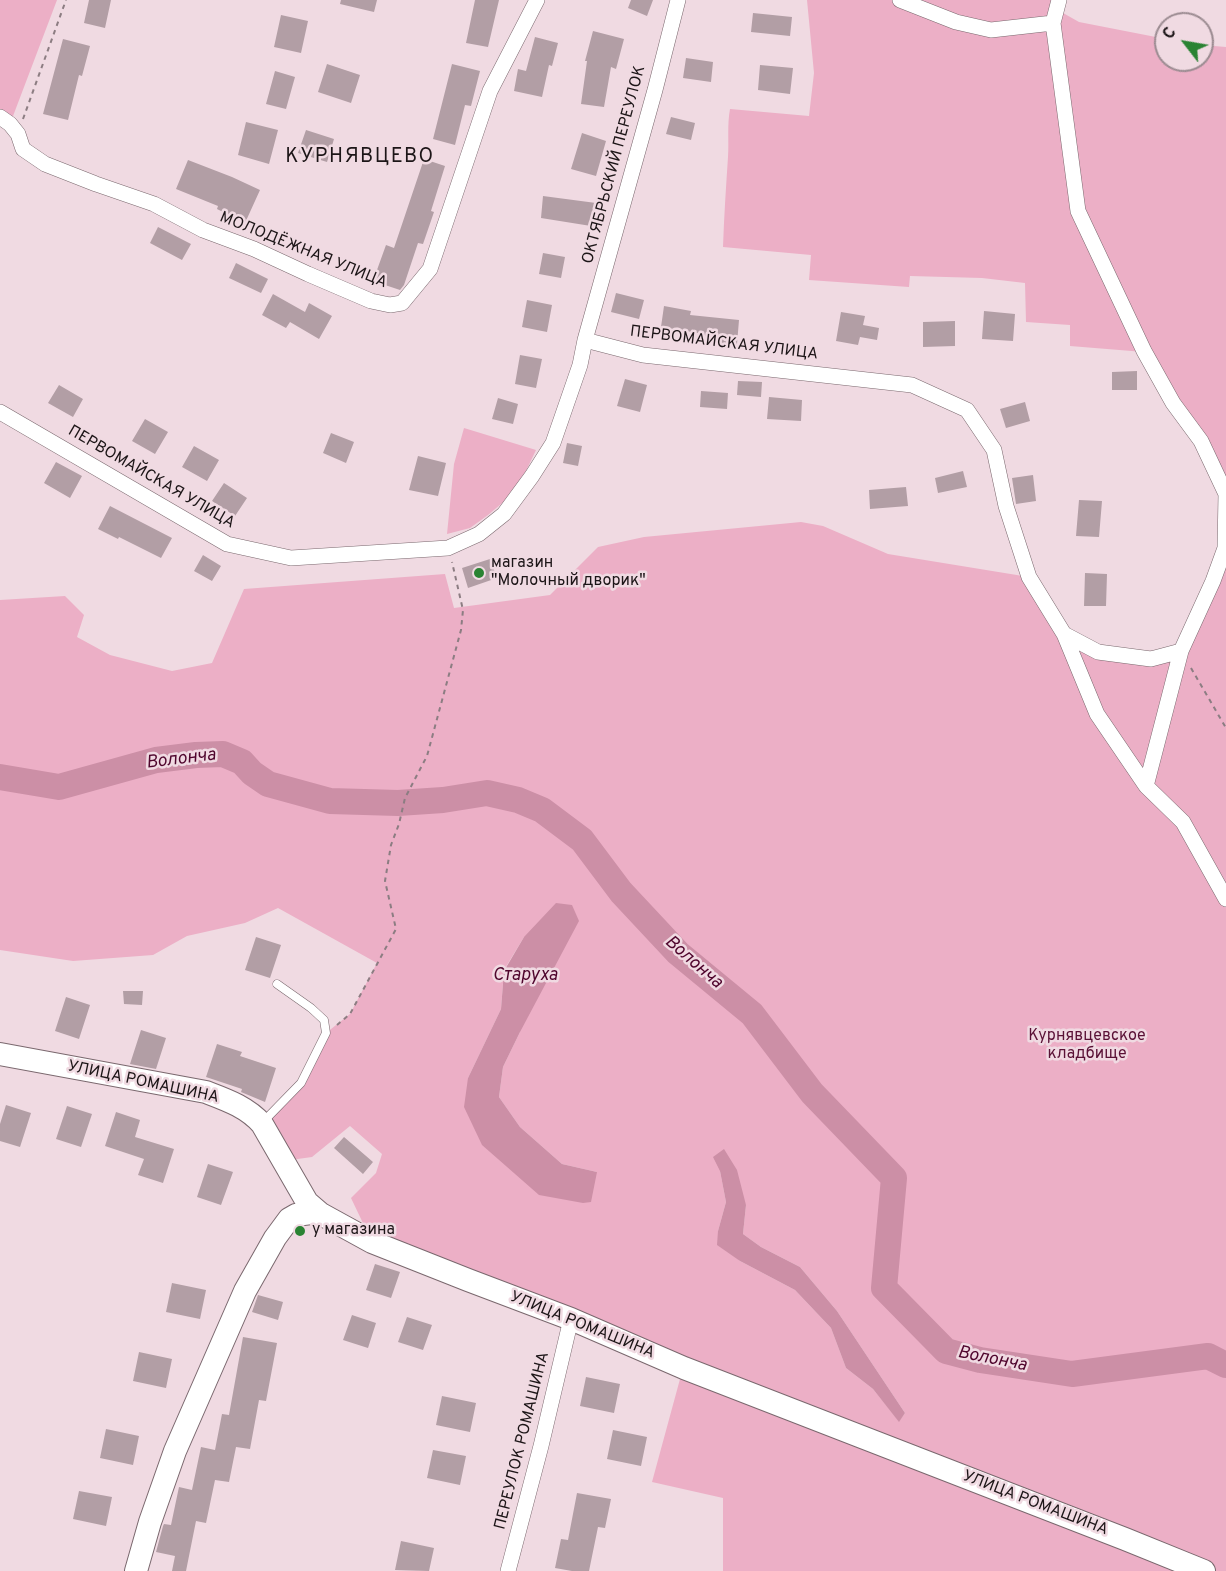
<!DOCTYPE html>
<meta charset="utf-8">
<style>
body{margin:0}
#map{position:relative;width:1226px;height:1571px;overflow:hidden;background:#f0dae2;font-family:Overpass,sans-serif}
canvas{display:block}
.north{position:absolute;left:1154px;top:12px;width:60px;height:60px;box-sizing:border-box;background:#f0dae2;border:2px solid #9b8b91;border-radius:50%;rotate:301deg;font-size:16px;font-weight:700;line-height:24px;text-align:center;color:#1c1517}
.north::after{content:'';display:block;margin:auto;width:21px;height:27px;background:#2a8333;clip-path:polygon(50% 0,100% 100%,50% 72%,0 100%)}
</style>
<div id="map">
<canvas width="1226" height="1571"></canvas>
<div class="north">С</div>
</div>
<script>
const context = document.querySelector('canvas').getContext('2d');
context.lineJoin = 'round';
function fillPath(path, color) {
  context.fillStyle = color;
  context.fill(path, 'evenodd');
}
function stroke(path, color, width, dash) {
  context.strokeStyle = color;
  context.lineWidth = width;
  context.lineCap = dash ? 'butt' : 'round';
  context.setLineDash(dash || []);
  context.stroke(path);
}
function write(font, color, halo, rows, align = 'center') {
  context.font = font + ' Overpass,sans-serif';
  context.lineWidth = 5;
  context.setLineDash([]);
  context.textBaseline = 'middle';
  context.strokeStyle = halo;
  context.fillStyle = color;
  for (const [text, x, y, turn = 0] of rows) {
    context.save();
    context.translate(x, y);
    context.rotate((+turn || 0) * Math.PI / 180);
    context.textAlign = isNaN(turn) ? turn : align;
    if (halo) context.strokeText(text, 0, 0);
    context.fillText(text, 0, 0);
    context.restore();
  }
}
const green = new Path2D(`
 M0 0H57L10 124 0 117Z
 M807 0H1059L1056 9 1079 22 1166 39V60H1202V45L1226 47V1571H723V1498L652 1482 683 1368 372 1242 351 1198 376 1173 382 1154 350 1126 312 1157 283 1161 262 1124 301 1083 326 1033 350 1014 377 963 278 908 245 923 187 936 153 955 73 961 0 950V600L65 596 84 615 77 637 110 655 172 671 212 663 244 589 445 574 454 608 550 595 598 547 644 537 801 522 823 526 888 554 1029 577 1064 634 1098 652 1181 651 1213 582 1226 494 1144 352 1070 346V325L1026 322 1025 283 982 278 910 276 909 287 809 280 811 255 723 247C724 217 726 187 728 157 729 141 727 125 730 109L809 116 814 73ZM524 937 520 1032 503 1067 499 1097 520 1127 562 1164 597 1172 539 1194 468 1078 501 1009 504 970ZM720 1171 746 1205 743 1234 761 1247 800 1267 837 1311 905 1413 899 1421 873 1389 846 1368 831 1328 795 1290 740 1261 718 1231 726 1202Z
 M464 428 536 450 526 471 507 499 488 515 470 528 447 534 454 464Z`);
const water = new Path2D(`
 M556 903 572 905 579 921 520 1032 503 1067 499 1097 520 1127 562 1164 597 1172 591 1202 583 1203 539 1195 482 1145 464 1107 468 1078 501 1009 504 971 524 937Z
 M724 1149 737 1170 746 1205 743 1234 761 1247 800 1267 837 1311 905 1413 899 1422 873 1389 846 1368 831 1328 795 1290 740 1261 717 1245 718 1231 726 1202 720 1171 713 1157Z`);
const river = new Path2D(`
 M0 777 59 787 156 760 196 755 223 754 242 762 252 773 268 784 330 801 398 803 443 800 487 793 518 800 542 810 582 840 621 892 678 953 752 1014 812 1093 894 1178 884 1288 946 1351 980 1360 1072 1374 1208 1356 1226 1365`);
const building = new Path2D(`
 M89 0H111L105 28 84 23Z
 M341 0H377L374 12 340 4Z
 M475 0H499L488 47 466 43Z
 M631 0H653L647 16 628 8Z
 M753 13 792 17 790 36 751 32Z
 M281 15 308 21 301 53 274 47Z
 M593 31 624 39 616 69 611 67 604 107 581 104 587 61H585Z
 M535 37 558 43 552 66 549 65 542 97 514 91 518 69 526 71Z
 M63 39 90 46 82 76 79 75 68 120 43 114Z
 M686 58 713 62 711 82 683 78Z
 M327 64 360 75 351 103 318 92Z
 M452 64 480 71 471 106 465 105 455 145 433 139Z
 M760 65 793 68 790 94 758 90Z
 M275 71 295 77 286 109 266 104Z
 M671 117 695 123 691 140 666 134Z
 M246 122 278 130 269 164 238 155Z
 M306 130 334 139 327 162 298 153Z
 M582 133 606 141 596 176 571 169Z
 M424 159 445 166 431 211 434 212 423 244 418 243 404 285 400 290 373 281 386 245 394 248Z
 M188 160 232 177 260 190 245 223 217 209 218 206 176 189Z
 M543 196 596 203 591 226 541 218Z
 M158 227 191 244 182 260 150 243Z
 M543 253 565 257 561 278 539 274Z
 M236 263 268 279 261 293 229 278Z
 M616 293 644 300 639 319 611 312Z
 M273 294 305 312 309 303 332 316 319 339 290 322 286 328 262 315Z
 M527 300 552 305 547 332 522 327Z
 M664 306 691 311 690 315 739 320 737 344 703 341 704 334 661 327Z
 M984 311 1015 314 1013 341 982 339Z
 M841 312 865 316 863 325 879 328 877 340 860 337 858 345 836 341Z
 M955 321V346L923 347V322Z
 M520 355 542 359 536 388 515 384Z
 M1137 371V390H1112V372Z
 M625 379 647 385 640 412 617 406Z
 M738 381 762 382 761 397 737 395Z
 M59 385 83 399 73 417 48 403Z
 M701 391 728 393 727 409 700 407Z
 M769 397 802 400 801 421 767 419Z
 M498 398 518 404 513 424 492 419Z
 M1025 402 1030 421 1006 428 1000 409Z
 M145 419 168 432 155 454 132 441Z
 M331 433 354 442 346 463 323 453Z
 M567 443 582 446 578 466 563 463Z
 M194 446 219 460 207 481 182 467Z
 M418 456 446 463 438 496 409 490Z
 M56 462 82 476 70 498 44 483Z
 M963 471 967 487 938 493 935 478Z
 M1033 475 1036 501 1016 504 1012 478Z
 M224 483 247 498 235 516 212 501Z
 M906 487 908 506 870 509 869 490Z
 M1079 500 1102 501 1099 537 1076 536Z
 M110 506 172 538 161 558 119 537 118 539 98 529Z
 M203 555 221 566 212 581 194 571Z
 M490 559 497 578 468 588 462 568Z
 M1085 573 1107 574 1106 606H1084Z
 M256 937 281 945 270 978 245 970Z
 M123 991H143L142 1005 124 1004Z
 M66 997 90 1005 79 1039 55 1031Z
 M141 1030 166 1038 156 1069 130 1064Z
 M217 1044 242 1052 240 1056 276 1068 265 1102 241 1092 242 1089 206 1077Z
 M6 1105 31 1113 20 1147 0 1141V1124Z
 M67 1106 92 1114 81 1147 56 1139Z
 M116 1112 140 1120 135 1137 174 1149 163 1183 138 1175 144 1159 105 1146Z
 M344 1137 373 1162 363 1174 334 1148Z
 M208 1164 233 1172 221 1205 197 1197Z
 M375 1264 400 1272 391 1298 366 1290Z
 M172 1283 206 1290 200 1319 166 1312Z
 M258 1295 283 1302 278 1320 252 1312Z
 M352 1315 376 1323 368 1348 343 1340Z
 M407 1317 432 1325 423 1350 398 1342Z
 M243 1337 277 1343 266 1401 259 1400 250 1449 236 1447 229 1482 215 1480 206 1523 196 1521 186 1571H172L175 1556 156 1552 163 1526 164 1524 171 1525 179 1487 192 1490 201 1447 215 1450 222 1414 229 1415Z
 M139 1352 172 1359 166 1388 133 1381Z
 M586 1377 620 1384 614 1413 580 1406Z
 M442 1396 476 1403 470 1432 436 1425Z
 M106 1429 139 1436 133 1465 100 1458Z
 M613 1430 647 1437 641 1466 607 1459Z
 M433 1450 466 1456 460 1485 427 1478Z
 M79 1491 112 1497 106 1526 73 1519Z
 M577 1493 611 1499 605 1528 598 1527 589 1571H572L555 1568 561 1539 568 1540Z
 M401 1541 434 1548 429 1571 395 1570Z`);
const path = new Path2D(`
 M23 119 66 0
 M1191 668 1226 728
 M337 1025 350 1014 396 929 385 881 391 845 399 824 405 798 427 756 461 630 463 610 452 562`);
const lane = new Path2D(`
 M262 1123 301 1083 326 1033 324 1020 311 1008 277 984`);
const street = new Path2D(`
 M900 0 956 22 991 30 1053 23
 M1059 0 1053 23 1078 211 1144 351 1173 403 1201 441 1226 494 1225 548 1213 581 1181 651 1146 786
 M0 117 10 124 18 134 23 149 45 164 96 184 154 204 203 230 254 249 308 274 371 301 390 305 402 303 430 269 490 91 537 0
 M585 340 643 355 912 385 967 410 994 450 1006 506 1029 577 1064 634 1097 714 1146 786 1183 822 1226 899
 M0 412 227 544 291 558 448 548 479 534 504 514 532 476 553 443 580 365 585 340 655 90 678 0
 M1064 634 1098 652 1151 659 1181 651
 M508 1571 541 1446 571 1319`);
const secondary = new Path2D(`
 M0 1054 206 1092C227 1100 247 1107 262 1124L307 1202 321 1214 372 1242 468 1280 571 1319 684 1368 1125 1539 1204 1571
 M136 1571 150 1522 175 1451 245 1291 275 1238 289 1219 296 1215 311 1213 321 1214`);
const markers = [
 [479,573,6,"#2a8333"],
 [300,1231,6,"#2a8333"]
];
const streetNames = [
 ["ОКТЯБРЬСКИЙ ПЕРЕУЛОК",615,165,-75],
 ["МОЛОДЁЖНАЯ УЛИЦА",303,251,22],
 ["ПЕРВОМАЙСКАЯ УЛИЦА",724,344,7],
 ["ПЕРВОМАЙСКАЯ УЛИЦА",151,478,30],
 ["УЛИЦА РОМАШИНА",143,1083,12],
 ["УЛИЦА РОМАШИНА",582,1326,22],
 ["ПЕРЕУЛОК РОМАШИНА",523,1441,-76],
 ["УЛИЦА РОМАШИНА",1035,1504,21]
];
const poiNames = [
 ["магазин",491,564],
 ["\"Молочный дворик\"",491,582],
 ["у магазина",312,1231]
];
const parkNames = [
 ["Курнявцевское",1087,1037],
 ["кладбище",1087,1055]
];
const waterNames = [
 ["Волонча",181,760,-7],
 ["Волонча",693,963,41],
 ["Старуха",525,976],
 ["Волонча",992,1360,11]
];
const quarterNames = [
 ["КУРНЯВЦЕВО",360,158]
];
fillPath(green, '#ecafc6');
fillPath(water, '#cc8fa6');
stroke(river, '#cc8fa6', 26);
fillPath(building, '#b29ea5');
stroke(lane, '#7a686e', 9);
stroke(street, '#7a686e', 16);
stroke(secondary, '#7a686e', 24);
stroke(path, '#8c7d82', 2, [4.5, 4.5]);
stroke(lane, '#fff', 8);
stroke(street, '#fff', 15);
stroke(secondary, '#fff', 22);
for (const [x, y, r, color] of markers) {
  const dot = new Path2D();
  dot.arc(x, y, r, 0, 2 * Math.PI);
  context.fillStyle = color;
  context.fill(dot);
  stroke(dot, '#f0dae2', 2);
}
write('16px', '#1c1517', '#f0dae2', streetNames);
write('16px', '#1c1517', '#f0dae2', poiNames, 'left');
write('16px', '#5a1136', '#f0dae2', parkNames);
write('italic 18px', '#4f052d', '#f0dae2', waterNames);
context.letterSpacing = '1.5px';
write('20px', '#1c1517', '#f0dae2', quarterNames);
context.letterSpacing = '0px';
</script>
